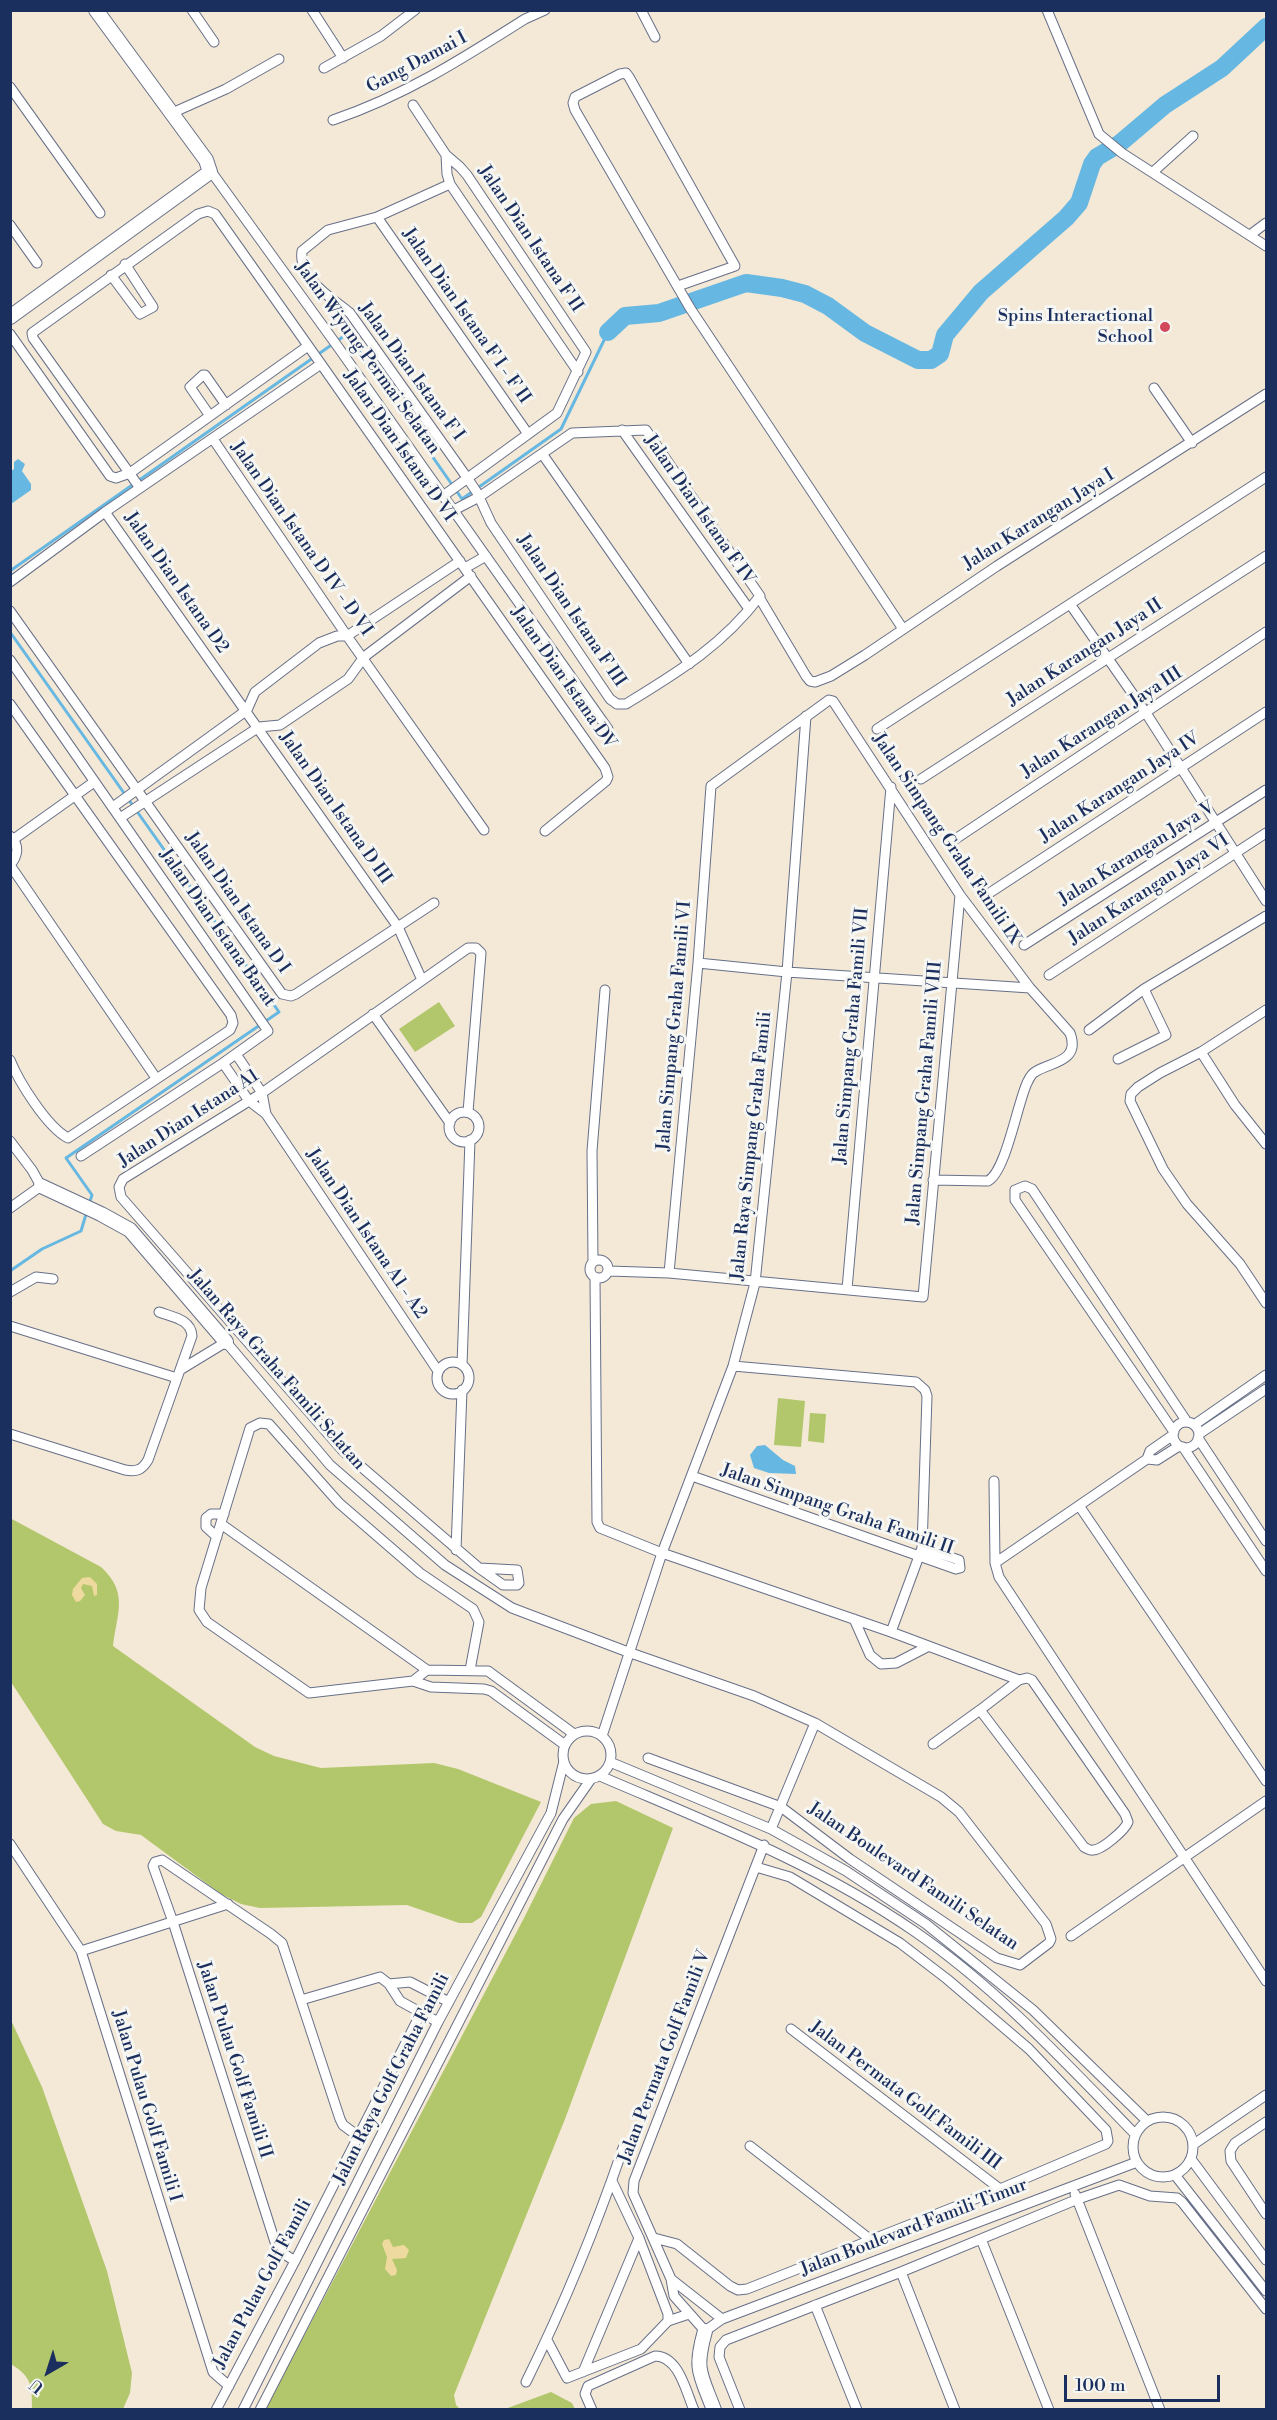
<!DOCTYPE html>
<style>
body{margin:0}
#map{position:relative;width:1277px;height:2420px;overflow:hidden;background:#f4e8d6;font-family:"Libre Bodoni",serif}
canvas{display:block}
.frame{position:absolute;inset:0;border:12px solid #1b2f5e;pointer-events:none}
.north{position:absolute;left:18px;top:2342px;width:60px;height:60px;-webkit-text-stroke:4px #f6f6f2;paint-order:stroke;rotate:219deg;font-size:16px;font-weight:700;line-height:24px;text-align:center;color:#1b2f5e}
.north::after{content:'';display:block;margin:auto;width:21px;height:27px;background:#1b2f5e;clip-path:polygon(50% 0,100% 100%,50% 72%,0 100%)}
.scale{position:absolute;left:1064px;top:2375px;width:156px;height:27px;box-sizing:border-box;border:3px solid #1b2f5e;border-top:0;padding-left:8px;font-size:18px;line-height:21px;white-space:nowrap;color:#1b2f5e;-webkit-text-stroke:4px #f6f6f2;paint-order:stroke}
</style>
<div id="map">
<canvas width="1277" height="2420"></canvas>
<div class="frame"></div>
<div class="north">U</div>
<div class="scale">100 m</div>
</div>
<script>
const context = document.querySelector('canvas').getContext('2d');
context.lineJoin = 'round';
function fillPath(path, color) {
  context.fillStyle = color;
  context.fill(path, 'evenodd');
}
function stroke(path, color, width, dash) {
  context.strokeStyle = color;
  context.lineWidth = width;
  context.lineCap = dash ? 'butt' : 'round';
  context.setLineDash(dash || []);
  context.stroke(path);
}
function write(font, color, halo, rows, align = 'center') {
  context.font = font + ' "Libre Bodoni",serif';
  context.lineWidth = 6;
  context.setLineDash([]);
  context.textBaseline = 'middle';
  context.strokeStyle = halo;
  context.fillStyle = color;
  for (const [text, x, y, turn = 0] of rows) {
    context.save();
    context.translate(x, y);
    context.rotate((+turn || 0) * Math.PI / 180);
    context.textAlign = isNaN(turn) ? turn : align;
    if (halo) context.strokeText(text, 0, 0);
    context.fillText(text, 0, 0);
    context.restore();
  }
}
const green = new Path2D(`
 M439 1002 455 1026 415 1052 399 1029Z
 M778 1398 805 1401 801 1447 774 1445Z
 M810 1413 826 1414 824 1443 808 1441Z
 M10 1518 101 1567C129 1593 117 1612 113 1646L255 1747 274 1756 321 1768 434 1763 458 1769 541 1802 481 1917 472 1923H459L407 1905 260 1908 241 1904 221 1894 141 1835 116 1831 103 1824 11 1682Z
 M616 1801 673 1828 565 2119 454 2395 456 2405 460 2409 265 2410 524 1918 574 1818 591 1804Z
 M10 2018 42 2087 107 2271 132 2373 130 2393 123 2409H32C32 2386 32 2377 11 2364Z
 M551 2392 572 2403 575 2409H505Z`);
const sand = new Path2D(`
 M90 1577 97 1584V1595L94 1596 92 1586 83 1584 81 1588 85 1595 80 1601 76 1602 72 1595 73 1589 82 1578Z
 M389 2239 393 2247 404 2245 409 2250 406 2258 392 2259 397 2270 396 2275 391 2276 385 2269 387 2257 382 2244 384 2240Z`);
const water = new Path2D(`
 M18 459 25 464 22 471 31 484V490L11 504V471L14 469V462Z
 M765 1445 783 1460 795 1466 796 1474 769 1473 754 1468 750 1455 757 1446Z`);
const stream = new Path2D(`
 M10 571 347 334 462 499 561 429 608 332
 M10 632 279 1012 66 1158 92 1195 89 1204
 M10 1271 42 1249 81 1231 87 1211`);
const river = new Path2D(`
 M608 332 625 316 659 313 746 283 782 288 805 294 828 306 865 333 918 360H931L940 354 945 335 981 292 1066 218 1079 203 1092 164 1097 157 1119 144 1165 105 1222 68 1266 27`);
const street = new Path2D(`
 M192 10 214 42
 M312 10 343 58
 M641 10 655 37
 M1047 10 1099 134 1122 153 1266 246
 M324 68 381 36 415 10
 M10 87 100 213
 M413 105 446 155 460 167 467 175 586 352 557 413 443 496
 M172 113 226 89 279 59
 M333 120C404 96 462 59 525 19L545 10
 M446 155 447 174 450 184 578 372
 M210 170 338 347 608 729
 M1153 172 1193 136
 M450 184 377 217 328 230 302 251C298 279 332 298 350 313L468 479 478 494C482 504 487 514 491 523L610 699 617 704H626C678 672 722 646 760 596L646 430 572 433 479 497 454 510
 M377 217 528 434
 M10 225 37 263
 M1250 235 1266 223
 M111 275 140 314 153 307 125 264
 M678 286 735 266 629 77 626 73 620 74 575 97 573 103 575 110 690 308 903 629
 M10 334 110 476 116 478 130 473 308 346
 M1154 388 1192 443
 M210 416 190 387 203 375H205L226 405
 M622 430 749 609
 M213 439 347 636 484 830
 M543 455 689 664
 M140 488 33 338 32 333 198 214 208 211 215 214 321 364
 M105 512 398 927 422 980
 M465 568 486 556
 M10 582 105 512 321 364 605 768 608 777 606 781 545 831
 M759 597 806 676 810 681 815 682 831 676 865 655 997 566 1266 394
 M1070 604 1146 713 1266 901
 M10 611 282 994 291 996 296 994 434 903
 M347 636 460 561
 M10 660 268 1031 223 1063 81 1156
 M10 704 231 1015 233 1023 230 1030 68 1138C47 1127 19 1082 10 1060
 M247 710 255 692 319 643 337 636H347
 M259 727 280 725 348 679 364 657 471 576
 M877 729 1266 477
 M921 779 1266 556
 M113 807 247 710
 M120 818 259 727
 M10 836C20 845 18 856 10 865
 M14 839 94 782
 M954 840 1266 632
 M10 865 156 1078
 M991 892 1266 712
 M1024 945 1266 790
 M698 963 787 972 1030 988
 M1049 975 1266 833
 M1266 1010 1201 1052 1160 1073 1138 1087 1131 1094 1130 1101 1163 1169 1187 1204 1240 1264 1266 1303
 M373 1014 450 1123
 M1089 1030 1144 989 1266 916
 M1201 1052 1235 1105 1266 1144
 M1118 1059 1166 1035 1144 989
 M223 1063 249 1101 266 1114 262 1093 236 1054
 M468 1112 481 953 476 948H468L262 1093 123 1179 119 1187 121 1197 343 1451 479 1568 503 1585H517L519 1583 517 1570 479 1568
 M449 1127a15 15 0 1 1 30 0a15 15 0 1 1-30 0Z
 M266 1114 438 1371
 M10 1141 32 1170 41 1186 10 1208
 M590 1269a9 9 0 1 1 18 0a9 9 0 1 1-18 0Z
 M593 1262 592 1151 605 990
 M609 1271 669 1273 923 1297 960 895
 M669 1273 698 963 711 786 829 700 833 701 960 895 1030 988 1070 1033C1081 1062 1050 1062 1035 1072 1031 1074 1029 1079 1027 1083 1017 1105 1006 1171 988 1181L933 1180
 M595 1278 597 1522 600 1528 662 1553 891 1632 1019 1680 1027 1678 1032 1680 1125 1814 1128 1822C1125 1830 1102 1850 1093 1850 1090 1851 1088 1849 1084 1847L980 1710 933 1744
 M847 1289 891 787
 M10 1292 36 1277 53 1279
 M10 1326 177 1378
 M437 1378a16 16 0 1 1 32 0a16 16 0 1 1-32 0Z
 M462 1365 470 1140
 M733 1366 916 1382 925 1390 927 1396 922 1548 891 1632
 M180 1370 226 1342 330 1465 445 1565 512 1608 628 1652 754 1696 815 1723 941 1797 959 1812 1046 1924 1051 1939 1049 1943 1020 1965 997 1958 850 1859 781 1807 648 1758
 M1173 1435a13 13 0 1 1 26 0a13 13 0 1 1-26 0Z
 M1194 1425 1266 1375
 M1174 1432 1015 1200V1190L1025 1186 1032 1189 1187 1422
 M10 1434 125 1470C137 1472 142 1470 148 1460L192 1336C191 1319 172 1317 159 1312
 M1199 1434 1266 1389
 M1173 1435 1150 1451 1147 1459 1157 1460 1179 1446
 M1198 1438 1266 1541
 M1183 1447 1266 1571
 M692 1476 956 1569 960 1568 959 1560 922 1548
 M994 1481 995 1563 999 1577 1266 1981
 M1080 1507 1266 1781
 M221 1524 427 1670
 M217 1537 206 1527V1518L211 1514H224
 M456 1550 462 1390
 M995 1563 1147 1459
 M854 1619 870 1655 881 1664 896 1663 927 1647
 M470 1670 479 1622 473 1609 420 1573 339 1503 269 1424 260 1423 250 1428 201 1588 199 1610 207 1622 309 1693 413 1681 431 1687 484 1689 491 1691 565 1745
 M413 1681 427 1670 488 1671 574 1734
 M980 1710 1019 1680
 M563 1755a24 24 0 1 1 48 0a24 24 0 1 1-48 0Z
 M602 1736 662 1553 733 1366 755 1283 787 972 806 716
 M610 1762 771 1829 846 1871 926 1924 1033 2010 1147 2121
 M600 1776C707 1822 817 1864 914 1931 997 1988 1066 2063 1135 2134
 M771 1829 815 1723
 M10 1844 81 1951 213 2372 229 2386
 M764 1845 634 2181 633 2193 671 2279 674 2296 705 2331 722 2319 1137 2162
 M1071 1936 1266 1801
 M81 1951 228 1904
 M389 1984 410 1982 449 2002
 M301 2000 380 1977 389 1984 400 2001 438 2022
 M791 2029 1000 2189
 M1133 2147a30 30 0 1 1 60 0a30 30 0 1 1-60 0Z
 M1266 2122 1235 2143 1230 2151 1231 2161 1266 2214
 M1194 2144 1266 2095
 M750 2146 871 2240
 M1191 2159 1266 2260
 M1175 2175 1266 2291
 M1075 2194 1160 2410
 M654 2238 677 2244 730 2286 738 2290 747 2289 1000 2189 1106 2144 1108 2141 1106 2130 1029 2049 947 1979 900 1943 790 1877 756 1867
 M981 2239 1049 2410
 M295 2261 281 2252 275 2242 173 1922 153 1866 155 1862 162 1860 271 1934 282 1943 340 2119 343 2125 358 2136
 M901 2272 955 2410
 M671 2279 722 2319
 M815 2305 857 2410
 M668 2321 689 2314
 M547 2340 567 2378 641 2349 668 2321V2314L639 2238
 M583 2372 639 2238 612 2181
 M526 2382C563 2307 596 2227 623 2148
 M216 2410 295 2261 421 2013
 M243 2410 438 2022 551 1813 564 1761
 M260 2410 563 1819 591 1779
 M592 2410 585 2394 588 2386 655 2356C679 2356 686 2392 694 2410
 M740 2410 719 2357 720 2347 726 2340 901 2272 1078 2199 1119 2185 1150 2196 1177 2198 1182 2202 1266 2309`);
const secondary = new Path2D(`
 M10 317 210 172 206 160 96 10
 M41 1186 101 1214 130 1230 226 1342
 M705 2331C694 2370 700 2373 714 2410`);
const markers = [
 [1165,327,6,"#d1495b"]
];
const streetNames = [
 ["Gang Damai I",417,63,-28],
 ["Jalan Dian Istana F II",530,239,56],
 ["Jalan Dian Istana F I - F II",466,316,55],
 ["Jalan Wiyung Permai Selatan",367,358,54],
 ["Jalan Dian Istana F I",411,372,54],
 ["Jalan Dian Istana D VI",399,446,55],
 ["Jalan Dian Istana F IV",699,510,55],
 ["Jalan Karangan Jaya I",1039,520,-32],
 ["Jalan Dian Istana D IV - D VI",301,539,55],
 ["Jalan Dian Istana D2",176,583,55],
 ["Jalan Dian Istana F III",571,611,56],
 ["Jalan Karangan Jaya II",1085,653,-33],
 ["Jalan Dian Istana DV",563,678,55],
 ["Jalan Karangan Jaya III",1102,723,-33],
 ["Jalan Karangan Jaya IV",1120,788,-33],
 ["Jalan Dian Istana D III",335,808,55],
 ["Jalan Simpang Graha Famili IX",946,839,56],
 ["Jalan Karangan Jaya V",1137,854,-32],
 ["Jalan Karangan Jaya VI",1149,890,-33],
 ["Jalan Dian Istana D I",237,903,55],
 ["Jalan Dian Istana Barat",217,928,55],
 ["Jalan Simpang Graha Famili VI",675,1026,-85],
 ["Jalan Simpang Graha Famili VII",852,1036,-85],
 ["Jalan Simpang Graha Famili VIII",925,1093,-85],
 ["Jalan Dian Istana A1",189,1119,-33],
 ["Jalan Raya Simpang Graha Famili",752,1146,-84],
 ["Jalan Dian Istana A1 - A2",366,1234,56],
 ["Jalan Raya Graha Famili Selatan",276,1370,49],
 ["Jalan Simpang Graha Famili II",837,1510,19],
 ["Jalan Boulevard Famili Selatan",913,1877,34],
 ["Jalan Permata Golf Famili V",665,2057,-69],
 ["Jalan Pulau Golf Famili II",234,2060,72],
 ["Jalan Raya Golf Graha Famili",392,2079,-63],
 ["Jalan Permata Golf Famili III",905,2096,37],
 ["Jalan Pulau Golf Famili I",146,2106,73],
 ["Jalan Boulevard Famili Timur",914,2228,-21],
 ["Jalan Pulau Golf Famili",263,2284,-62]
];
const poiNames = [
 ["Spins Interactional",1153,317],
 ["School",1153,338]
];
fillPath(green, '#b2c76b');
fillPath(sand, '#eeda9e');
fillPath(water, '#66b8e2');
stroke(stream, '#66b8e2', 3);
stroke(river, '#66b8e2', 18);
stroke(street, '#677088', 11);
stroke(secondary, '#677088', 16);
stroke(street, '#fff', 9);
stroke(secondary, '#fff', 14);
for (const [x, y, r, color] of markers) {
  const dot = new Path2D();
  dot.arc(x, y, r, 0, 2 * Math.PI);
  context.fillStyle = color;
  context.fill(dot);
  stroke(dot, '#f6f6f2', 2);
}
write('18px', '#1b2f5e', '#f6f6f2', streetNames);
write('18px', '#1b2f5e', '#f6f6f2', poiNames, 'right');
</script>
